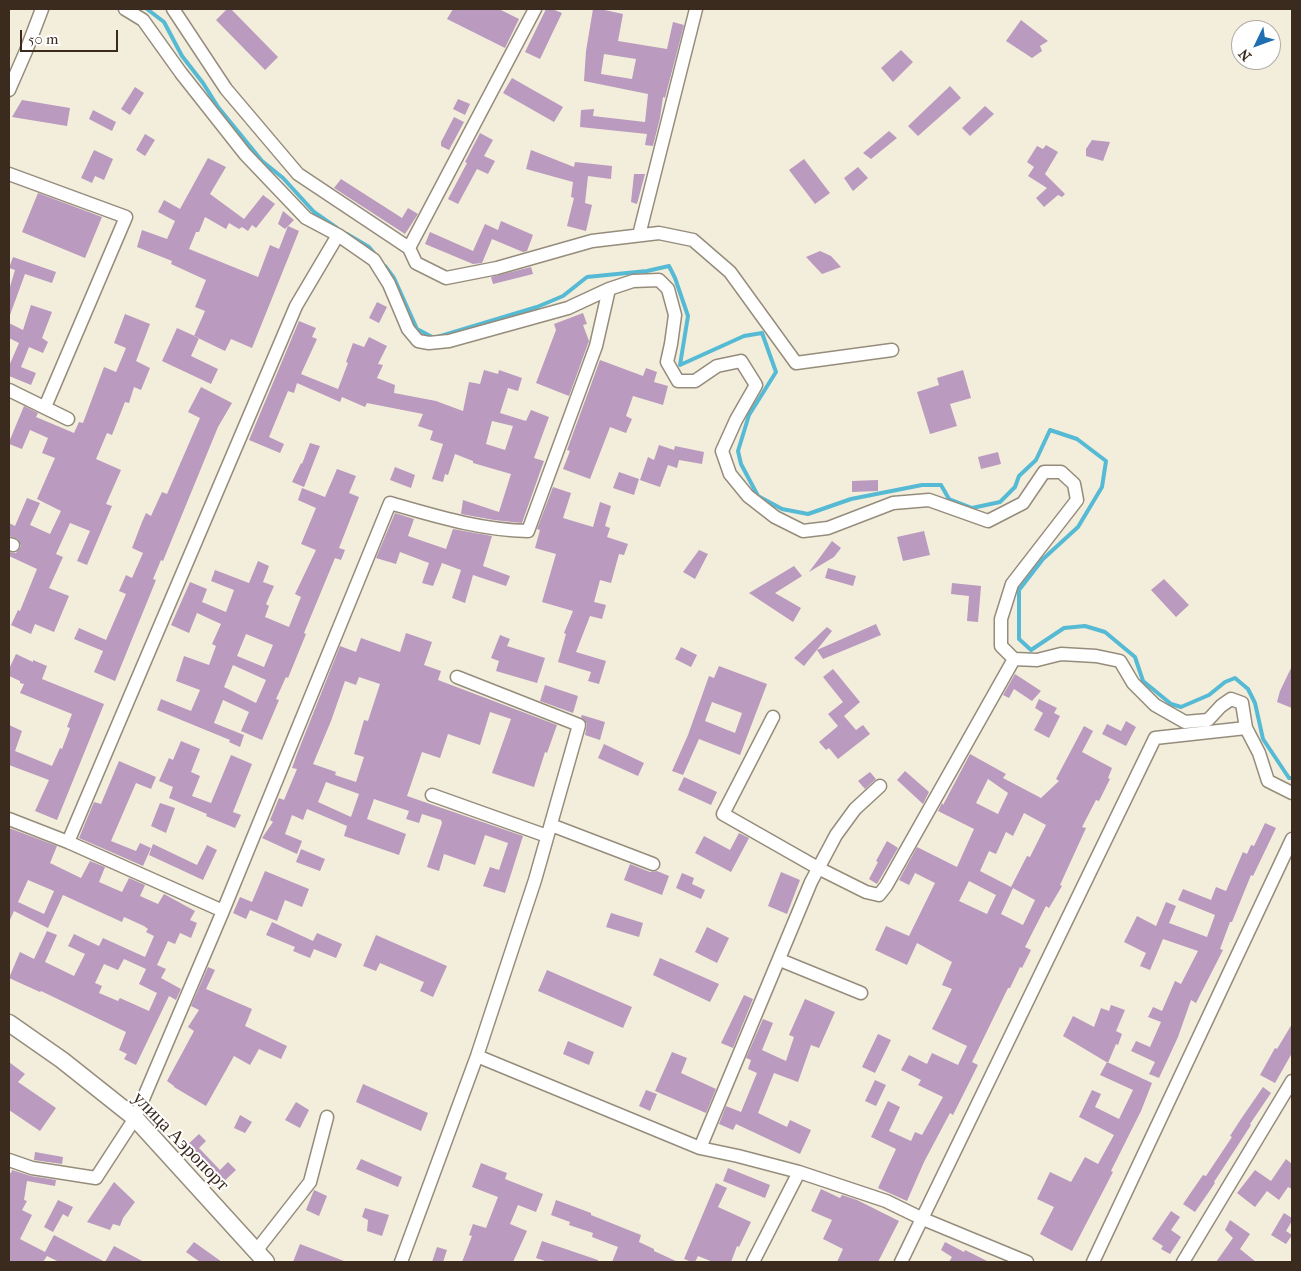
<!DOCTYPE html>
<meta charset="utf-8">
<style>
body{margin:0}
#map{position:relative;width:1301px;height:1271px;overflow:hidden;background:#f2eedb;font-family:"IM FELL French Canon",serif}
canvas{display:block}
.frame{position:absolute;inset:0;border:10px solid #3b2a1e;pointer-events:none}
.north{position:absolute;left:1231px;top:20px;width:50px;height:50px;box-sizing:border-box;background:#fff;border:1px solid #b1aaa5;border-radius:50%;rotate:228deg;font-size:14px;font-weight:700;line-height:20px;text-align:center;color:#3b2a1e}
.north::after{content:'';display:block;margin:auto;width:18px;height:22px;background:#1f6fb2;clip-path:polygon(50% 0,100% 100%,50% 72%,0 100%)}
.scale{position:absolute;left:20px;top:30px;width:98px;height:22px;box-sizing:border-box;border:2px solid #3b2a1e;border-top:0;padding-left:6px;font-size:15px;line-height:18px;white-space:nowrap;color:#3b2a1e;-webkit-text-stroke:4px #fff;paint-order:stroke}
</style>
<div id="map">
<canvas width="1301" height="1271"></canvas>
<div class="frame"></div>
<div class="north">N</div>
<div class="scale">50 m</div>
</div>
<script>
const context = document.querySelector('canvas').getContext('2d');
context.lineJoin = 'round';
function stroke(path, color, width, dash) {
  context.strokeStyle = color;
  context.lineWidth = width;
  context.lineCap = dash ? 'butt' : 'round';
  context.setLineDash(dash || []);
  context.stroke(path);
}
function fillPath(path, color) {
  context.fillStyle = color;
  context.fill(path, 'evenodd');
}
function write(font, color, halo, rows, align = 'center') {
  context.font = font + ' "IM FELL French Canon",serif';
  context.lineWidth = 4;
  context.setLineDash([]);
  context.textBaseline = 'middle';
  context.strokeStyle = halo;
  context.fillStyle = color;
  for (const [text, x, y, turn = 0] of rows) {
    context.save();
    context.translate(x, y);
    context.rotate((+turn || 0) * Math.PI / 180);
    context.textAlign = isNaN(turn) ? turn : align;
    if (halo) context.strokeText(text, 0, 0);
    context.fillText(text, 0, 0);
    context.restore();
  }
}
const stream = new Path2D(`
 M147 9 164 22 182 56 203 83 218 107 262 161 283 178 314 212 337 228
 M347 234 369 247 374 253
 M385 266 394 278 417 329 434 338 537 307 563 296 587 277 647 271 669 266 675 278 688 316 680 365 744 336 762 333 776 372 749 415 738 451 741 464 758 496 782 509 808 514 851 499 922 485H941L949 499 972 508 1000 502 1015 487 1019 476 1036 460 1050 430 1077 439 1106 461 1102 487 1078 527 1043 559 1019 590V639L1031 650 1064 628 1085 626 1105 632 1135 657 1143 681 1171 704 1181 707 1209 695 1225 682 1235 678 1248 689 1255 703 1263 739 1289 778H1292`);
const building = new Path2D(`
 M227 9H231L278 57 265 70 216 20Z
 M453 9H499L519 19 505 48 447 19Z
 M546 9H552L562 13 540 59 525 52Z
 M593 9H600L623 14 618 41 667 49 673 22 684 25 665 98 663 97 660 118 653 146 645 145 647 134 580 127 581 110 594 109 593 116 645 122 648 94 584 81 586 51ZM604 54 636 59 632 79 601 74Z
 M1021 20 1048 41 1040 46 1042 51 1032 58 1006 41Z
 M901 50 913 62 893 82 881 68Z
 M512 78 563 107 554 122 503 93Z
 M950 86 961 98 918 136 908 126Z
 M135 87 144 93 130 115 121 109Z
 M458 99 470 104 465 115 453 109Z
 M22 100 70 108 67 126 12 117Z
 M985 106 994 114 970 136 962 128Z
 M93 110 116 122 112 131 89 119Z
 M454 117 464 122 449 150 441 146V142Z
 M889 131 897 138 871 159 863 153Z
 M480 133 493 140 484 156 495 161 488 174 477 169 458 204 448 199 467 163 465 162Z
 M145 134 155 140 145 156 136 150Z
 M1092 140 1110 142 1103 161 1086 156V149Z
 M1046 145 1058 152 1045 174 1065 194 1062 197 1058 195 1044 207 1036 198 1047 188 1028 176 1034 167 1027 162 1037 146 1043 149Z
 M94 150 113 159 104 180 95 176 92 183 81 178Z
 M531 150 574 167 575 162 612 166 611 179 588 176 585 203 592 205 586 231 567 226 574 198 571 197 573 182 526 169Z
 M208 158 226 167 210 194 244 219 263 195 275 204 256 228 252 225 248 231 242 227 239 229 229 223 226 229 205 217 199 232H196L189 249 258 277 270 245 279 249 288 226 299 231 252 348 231 339 225 351 194 336 205 311 195 307 206 280 171 264 172 261 137 247 142 230 167 239 175 221 158 212 164 200 180 209Z
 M804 159 830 193 815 204 789 170Z
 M858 167 868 178 853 191 844 178Z
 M634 174H645L637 204 631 202Z
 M341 179 402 218 408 208 418 214 405 234 334 188Z
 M38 193 102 217 85 258 22 232Z
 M283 211 294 220 285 229 278 224Z
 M501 221 533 235 527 251 523 252 492 239 482 263 473 264 425 244 430 232 473 251 485 224 498 230Z
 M820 251 831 256 841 267 822 274 806 257Z
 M13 257 56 272 52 283 25 274 10 315H9V290L15 270 9 268Z
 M531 267 533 274 493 284 491 277Z
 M377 302 387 307 379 323 369 318Z
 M31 305 52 312 42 338 48 342 43 353 29 347 21 367 36 373 31 385 9 376V366L19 343 9 338V323L23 330Z
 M583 313 587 324 583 325 589 341 569 396 536 383 556 330 554 324Z
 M125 314 150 324 136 361 150 368 141 390 134 387 129 403 125 402 112 435 107 433 96 459 121 470 106 504 112 506 87 565 77 561 90 531 70 523 56 554 63 557 49 588 69 596 54 632 35 624 31 634 11 625 18 610 20 611 37 569 9 556V552L16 553 21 546 18 539 9 536V523L15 526 27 498 40 503 30 525 50 534 61 511 37 499 55 458 42 453 48 438 30 430 22 449 9 444V442L24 406 38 413 36 417 74 433 79 422 83 423 104 367 116 372 126 348 114 343Z
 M299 321 316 328 312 337 317 339 301 374 338 389 348 363 346 362 353 343 364 347 369 337 387 346 378 364 383 365 377 378 395 385 394 393 436 401 463 411 469 382 480 384 484 370 498 374 499 370 522 378 518 391 508 388 500 413 526 421 531 410 549 417 534 458 544 461 522 523 494 520 461 514 463 500 499 512 511 474 473 463V461L455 454 448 475 445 474 443 482 432 479 443 444 430 440 433 431 418 426 423 414 367 403 365 407 342 397 340 402 297 383 294 393 288 391 269 437 284 444 280 453 249 440ZM492 421 513 426 505 450 486 444Z
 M177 328 199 338 191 356 218 369 211 384 162 361Z
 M600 360 643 376 646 368 657 372 654 382 668 386 663 405 633 396 626 416 632 419 626 433 610 427 590 479 563 469 570 451 567 450Z
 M963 370 971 398 950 404 957 426 930 434 917 392 939 385 937 378Z
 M201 387 232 403 218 427 163 561 161 560 153 579 156 580 115 681 94 672 103 651 74 639 79 628 106 640 126 594 119 591 126 575 132 578 143 553 132 548 142 522 146 513 151 516 162 492 167 494 200 418 188 412Z
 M310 443 320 446 304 487 292 482 301 463 302 464Z
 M659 445 674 450 675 446 704 452 702 464 679 460 677 468 668 465 660 487 640 480 648 457 654 460Z
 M998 452 1001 464 981 469 978 457Z
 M395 467 415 475 411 488 390 480Z
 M337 469 356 476 349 493 359 497 339 548 345 550 341 560 335 558 304 633 306 634 288 678 286 677 276 699 279 700 262 740 241 731 249 712 223 700 214 723 244 735 240 747 229 742 230 740 157 710 161 699 191 711 200 690 176 681 184 656 209 665 216 646 212 644 221 624 197 613 189 633 171 625 190 582 207 589 202 602 226 612 234 590 211 581 215 570 249 583 258 561 269 566 263 582 274 586 266 604 269 606 265 617 289 627 301 597 295 594 316 550 301 544 316 508 298 500 302 488 325 497ZM246 634 273 645 264 667 237 656ZM233 665 266 680 256 703 224 687Z
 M619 472 639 479 634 495 613 488Z
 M878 480V491L852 492V481Z
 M553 487 571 493 563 518 593 527 600 502 611 506 605 526 610 528 607 537 628 544 624 555 619 554 611 583 600 580 594 602 606 605 602 619 590 616 576 652 606 661 599 684 588 681 591 672 558 662 566 634 564 633 573 611 542 602 556 554 535 548 540 530 537 529Z
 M395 513 414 519 408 536 446 549 453 529 492 536 483 566 510 576 506 586 473 575 465 603 452 598 461 570 442 563 433 586 422 583 429 563 400 552 396 564 376 558Z
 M924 531 930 555 903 561 897 537Z
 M832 541 841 548 834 557 809 572Z
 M699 550 708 554 695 579 683 572Z
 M794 566 802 576 775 593 801 608 793 622 749 593Z
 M828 568 856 576 853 586 825 578Z
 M1164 579 1189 605 1176 617 1151 590Z
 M952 583 981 586 978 622 967 621 969 596 951 594Z
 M876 624 881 635 823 659 817 650Z
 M827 627 832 631 804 666 794 658Z
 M406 633 432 642 424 665 441 671 438 680 557 725 547 753 545 752 534 787 492 773 511 719 490 712 480 745 448 734 440 758 422 752 407 796 523 836 505 893 483 886 490 867 499 870 508 843 485 835 475 865 444 854 439 871 427 867 442 823 441 820 422 814 419 823 406 819 409 811 374 799 367 819 406 834 399 855 344 836 347 826 307 809 303 820 292 815 285 834 302 841 297 854 262 838 273 822 270 820 279 798 284 800 297 769 292 768 297 754 340 646 356 652 361 638 400 652ZM359 677 380 684 368 721 364 720 354 754 364 757 356 782 335 775 336 772 313 764 331 721 345 681 356 685ZM326 782 359 794 351 817 318 802Z
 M500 635 510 639 507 646 545 658 537 683 496 671 499 661 491 658Z
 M681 647 697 655 691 667 675 659Z
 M16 654 33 662V660L47 666 42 679 104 704 57 820 35 811 49 780 9 765V725L22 731 15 751 52 766 60 748 62 749 70 728 67 727 72 714 20 693 24 684 20 683V681L9 676V669Z
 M719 666 767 684 740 755 699 739 683 775 672 771 688 735 709 676 714 678ZM712 702 742 713 735 733 705 721Z
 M1292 666V708L1277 702 1280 691Z
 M833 669 860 702 844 716 856 730 863 725 870 734 838 759 829 748 826 750 819 742 838 726 828 714 843 702 823 677Z
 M1015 674 1041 691 1032 701 1014 689 1009 698 1003 695Z
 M545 685 578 696 573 713 540 701Z
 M1039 699 1057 708 1054 713 1060 716 1049 738 1034 730 1043 713 1035 708Z
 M582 715 605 722 600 740 585 735 587 724 581 717Z
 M1126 721 1136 727 1126 746 1102 734 1107 724 1121 731Z
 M1084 726 1093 731 1082 752 1112 768 1108 778 1110 779 1099 801 1096 800 1082 827 1086 828 1060 885 1062 886 1049 908 1046 906 1025 947 1031 950 1022 968 1020 967 1010 988H1008L972 1062 978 1065 953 1115 950 1113 924 1162 907 1201 878 1188 896 1149 871 1137 888 1101 900 1107 889 1131 911 1141 915 1132 922 1135 943 1097 918 1085 921 1080 901 1070 909 1055 927 1064 932 1053 958 1065 967 1046 932 1029 952 989 942 985 952 962 917 943 907 965 875 950 886 926 909 936 935 883 915 873 909 885 899 880 917 847 957 867 974 829 938 811 942 803 943 805 970 754 1006 774 1003 778 1041 798 1059 781 1056 779ZM988 779 1008 793 998 814 976 803ZM1024 813 1046 825 1030 857 1027 856 1011 887 1035 900 1023 925 1001 914 1013 888 980 871 989 851 996 854 1006 832 1013 836ZM969 881 996 895 987 914 959 901Z
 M181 741 200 749 191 772 200 776 192 796 211 803 231 755 252 764 233 812 241 815 235 828 206 816 207 814 169 798 173 787 159 781 169 758 173 760Z
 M604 744 644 763 638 776 598 758Z
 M119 761 156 777 151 789 136 783 111 841 136 851 140 843 151 848 143 866 79 838 94 802 101 804Z
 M905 771 929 792 923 804 897 780Z
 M870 772 876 779 865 789 858 781Z
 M684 777 717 792 711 805 678 790Z
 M160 803 175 808 166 833 151 826Z
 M1265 823 1276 828 1253 876 1251 875 1232 922H1230L1220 949 1223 950 1196 1003 1191 1000 1178 1037 1159 1078 1149 1074 1155 1062 1131 1051 1136 1041 1150 1047 1161 1022 1148 1017 1153 1007 1162 1011 1175 981 1181 984 1198 951 1163 939 1150 970 1140 966 1146 953 1124 942 1137 916 1156 926 1166 902 1176 906 1169 923 1207 937 1215 915 1178 900 1183 889 1211 900 1216 887 1226 891 1243 852 1247 854 1251 845 1254 846Z
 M9 828 57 846 50 863 81 878 90 861 105 867 99 882 122 892 129 878 145 885 140 896 158 904 164 894 195 911 190 920 197 923 191 938 180 933 175 944 168 941 157 965 166 969 161 978 181 989 176 1000 169 996 136 1065 124 1059 127 1054 119 1050 126 1032 41 991 40 992 9 978 20 952 34 959 47 931 57 935 45 962 74 976 85 954 68 946 74 934 99 946 103 938 145 957 154 936 146 932 148 929 144 926 124 917 122 922 63 895 48 928 14 911 9 922ZM28 880 54 891 44 914 18 902ZM124 959 146 969 139 984 157 993 149 1011 120 998 118 1001 99 993 102 986 95 983 104 964 118 970Z
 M739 833 749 838 731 872 695 853 704 836 730 850Z
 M887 841 898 848 877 884 869 879 878 862 876 861Z
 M153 844 197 865 207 845 217 850 203 880 149 855Z
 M301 849 325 859 320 871 296 862Z
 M630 864 650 872 657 871 669 876 662 895 624 880Z
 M265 871 309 889 302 907 285 900 277 921 250 910 246 919 233 913 240 897 252 902Z
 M781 872 800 880 787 914 768 906Z
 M682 873 694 878 692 884 705 890 701 899 676 888Z
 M611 913 643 923 639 937 606 927Z
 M272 922 313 941 317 933 342 944 336 958 314 949 310 958 293 951 295 947 266 935Z
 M707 927 729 938 717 963 695 952Z
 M376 935 447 966 433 997 420 991 424 982 380 963 376 971 363 966Z
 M660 958 719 984 710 1002 653 975Z
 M208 967 215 970 206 989 252 1009 245 1026 287 1046 281 1059 259 1049 250 1065 234 1056 206 1106 174 1087V1086L167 1081 194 1031 188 1027 199 1010 191 1006Z
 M547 970 632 1007 623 1028 538 991Z
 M744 995 753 999 733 1048 721 1043Z
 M805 999 835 1012 819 1048 811 1045 798 1082 774 1073 758 1113 787 1127 790 1120 811 1130 800 1154 736 1124 733 1130 719 1124 726 1106 741 1112 757 1073 748 1069 751 1060 746 1058 763 1019 773 1023 762 1050 786 1061 794 1037 789 1035Z
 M1111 1005 1125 1010 1116 1031 1122 1034 1118 1045 1116 1044 1108 1063 1063 1036 1073 1016 1094 1027 1101 1008 1109 1011Z
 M1292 1024V1053L1275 1083 1260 1075 1275 1048 1277 1049Z
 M878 1034 891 1040 875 1073 862 1067Z
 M568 1041 594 1052 589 1065 563 1054Z
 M672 1052 687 1058 681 1073 716 1089 706 1113 655 1091Z
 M9 1062 25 1074 18 1082 56 1108 40 1131 9 1110Z
 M1107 1062 1152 1083 1141 1111 1111 1171 1113 1172 1072 1251 1040 1234 1054 1207 1037 1199 1050 1172 1071 1182 1085 1157 1098 1164 1114 1135 1079 1117 1092 1090 1101 1094 1095 1107 1119 1119 1133 1090 1100 1075Z
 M875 1080 886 1085 876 1106 865 1101Z
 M363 1084 428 1113 421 1131 356 1102Z
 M1263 1087 1271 1093 1250 1124 1251 1125 1214 1182 1215 1183 1195 1212 1183 1204 1203 1175 1206 1176 1232 1137 1230 1136 1241 1119Z
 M646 1090 657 1094 650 1111 639 1106Z
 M296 1102 309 1110 300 1128 285 1120Z
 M240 1115 252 1122 245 1133 234 1128Z
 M199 1134 206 1141 199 1148 220 1170 228 1162 236 1170 217 1188 182 1150Z
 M35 1152 63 1157 62 1164 34 1160Z
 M361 1159 402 1177 398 1187 356 1169Z
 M1286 1159 1292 1164V1189L1288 1187 1279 1200 1267 1191 1255 1207 1237 1193 1255 1170 1271 1181Z
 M481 1163 507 1173 505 1179 543 1194 536 1212 518 1205 510 1224 527 1231 513 1262H462L472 1236 469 1235 473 1224 486 1228 498 1197 472 1187Z
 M728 1168 770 1185 765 1198 723 1181Z
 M12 1170 31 1176 56 1180 55 1186 27 1181 24 1200 27 1201 22 1210 32 1215 20 1239 45 1252 54 1235 105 1262 114 1246 144 1262H59L47 1256 43 1262H9V1173H11Z
 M114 1182 135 1202 123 1218 120 1226 113 1224 110 1230 87 1222Z
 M716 1183 727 1188 718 1207 751 1222 739 1247 737 1246 731 1262H713L698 1256 695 1262H692L684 1259Z
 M821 1189 840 1198 842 1195 857 1200 899 1221 878 1262H837L843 1249 823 1239 832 1220 811 1211Z
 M314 1190 327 1196 319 1216 306 1210Z
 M58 1200 73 1207 68 1217 63 1214 53 1232 44 1227Z
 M556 1200 591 1213V1215L641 1235 639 1242 654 1249V1251L678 1262H612L618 1247 592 1237 593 1233 569 1225 570 1222 551 1215Z
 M365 1208 389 1215 382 1236 367 1231 368 1220 362 1217Z
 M1171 1211 1180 1217 1171 1230 1181 1237 1170 1254 1161 1249 1163 1246 1152 1239Z
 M1284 1213 1292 1218V1221L1286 1231 1292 1235 1286 1244 1271 1235Z
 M1230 1220 1250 1234 1240 1249 1256 1262H1216L1233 1238 1225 1230Z
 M542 1241 598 1260V1262H548L536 1258Z
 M194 1242 222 1262H200L186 1252Z
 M945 1242 964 1252 965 1250 989 1262H949L952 1257 941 1250Z
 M300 1244 344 1261V1262H293Z
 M437 1247 447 1250 443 1262H432Z`);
const minor = new Path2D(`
 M125 9 143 20 181 73 245 154 306 218 338 235 374 260 389 284 408 329 418 341 429 343 449 341 568 308 609 289 633 281 659 280 668 289 675 315 671 344 667 362 678 381H695L717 366 741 361 756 385 736 420 722 451 730 474 748 496 775 517 803 531 828 528 893 503 929 500 988 521 1023 503 1044 472H1061L1074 484 1077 500 1012 584 1001 619V646L1014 659 1037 660 1061 654 1096 656 1120 661 1133 683 1155 705 1185 722 1208 720 1221 706 1231 699 1242 703 1246 728 1259 753 1268 781 1292 793
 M173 9 226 89 298 174 409 248 416 263 446 278 497 268 592 241 659 233 693 240 730 272 796 363 892 350
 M9 90 26 51 42 9
 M9 174 126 217 45 407
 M639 235 696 9
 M409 248 535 9
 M9 390 68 419
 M9 544 13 545
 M773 717 723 814 818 868 866 892 879 895 886 886 1014 659
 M432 795 547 836
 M9 819 68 842 223 911
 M551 825 653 864
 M68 842 296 306 338 235
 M780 960 861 993
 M477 1056 700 1148 738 1156 799 1172 886 1201 923 1219 1027 1262
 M700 1148 811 882 836 835 855 809 880 786
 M9 1160 32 1168 96 1178 135 1118 223 911 390 503C436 516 480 530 528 531L596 346 609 289
 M256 1251 310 1182 327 1117
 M401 1262 477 1056 535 880 579 725 457 677
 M753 1262 799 1172
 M901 1262 1155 738 1246 728
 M1093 1262 1292 839
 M1183 1262 1292 1081`);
const major = new Path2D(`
 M9 1023 62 1060 135 1118 266 1262`);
const streetNames = [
 ["улица Аэропорт",180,1142,46]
];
stroke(stream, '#56bad5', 4);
fillPath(building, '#ba9abe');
stroke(minor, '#968c7c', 15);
stroke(major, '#968c7c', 19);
stroke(minor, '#fff', 12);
stroke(major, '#fff', 16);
write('19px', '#3b2a1e', '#fff', streetNames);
</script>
